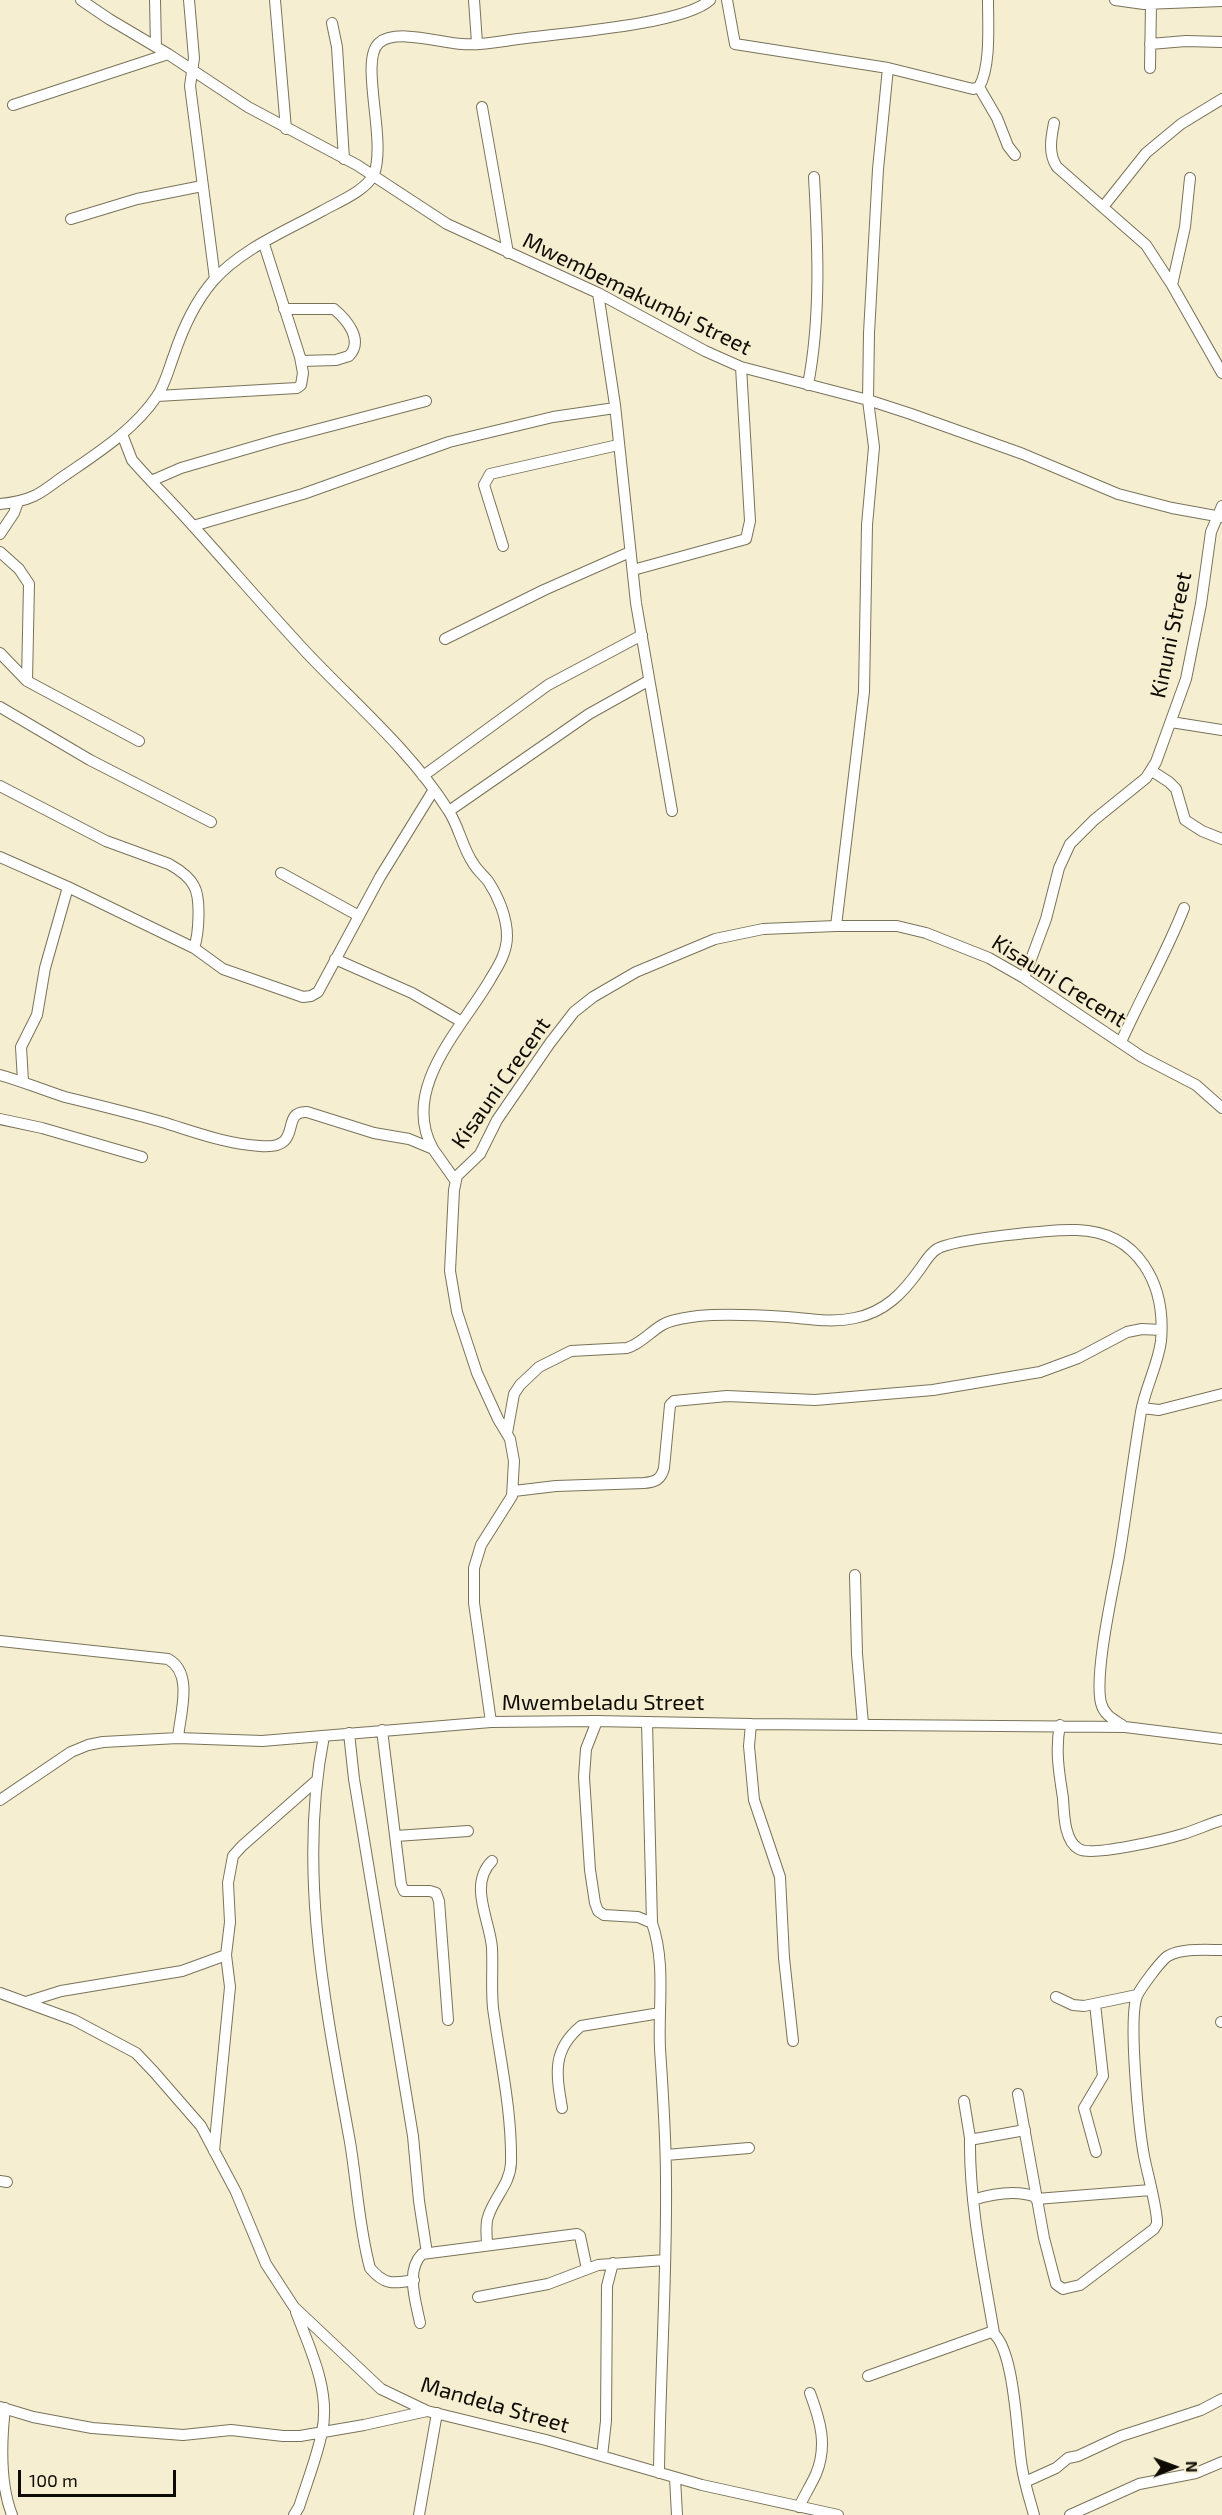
<!DOCTYPE html>
<style>
body{margin:0}
#map{position:relative;width:1222px;height:2515px;overflow:hidden;background:#f5eed1;font-family:"Exo 2",sans-serif}
canvas{display:block}
.north{position:absolute;left:1144px;top:2437px;width:60px;height:60px;-webkit-text-stroke:4px #f5eed1;paint-order:stroke;rotate:89deg;font-size:16px;font-weight:700;line-height:24px;text-align:center;color:#0e0b04}
.north::after{content:'';display:block;margin:auto;width:21px;height:27px;background:#0e0b04;clip-path:polygon(50% 0,100% 100%,50% 72%,0 100%)}
.scale{position:absolute;left:18px;top:2470px;width:158px;height:27px;box-sizing:border-box;border:3px solid #0e0b04;border-top:0;padding-left:8px;font-size:18px;line-height:21px;white-space:nowrap;color:#0e0b04;-webkit-text-stroke:4px #f5eed1;paint-order:stroke}
</style>
<div id="map">
<canvas width="1222" height="2515"></canvas>
<div class="north">N</div>
<div class="scale">100 m</div>
</div>
<script>
const context = document.querySelector('canvas').getContext('2d');
context.lineJoin = 'round';
function stroke(path, color, width, dash) {
  context.strokeStyle = color;
  context.lineWidth = width;
  context.lineCap = dash ? 'butt' : 'round';
  context.setLineDash(dash || []);
  context.stroke(path);
}
function write(font, color, halo, rows, align = 'center') {
  context.font = font + ' "Exo 2",sans-serif';
  context.lineWidth = 4.5;
  context.setLineDash([]);
  context.textBaseline = 'middle';
  context.strokeStyle = halo;
  context.fillStyle = color;
  for (const [text, x, y, turn = 0] of rows) {
    context.save();
    context.translate(x, y);
    context.rotate((+turn || 0) * Math.PI / 180);
    context.textAlign = isNaN(turn) ? turn : align;
    if (halo) context.strokeText(text, 0, 0);
    context.fillText(text, 0, 0);
    context.restore();
  }
}
const minor = new Path2D(`
 M81 0 109 19 168 54 248 107 357 165 447 224 598 293 705 351 741 367 868 400 911 414 1023 454 1118 494 1172 508 1222 517
 M155 0 156 47
 M189 0 194 58 190 86 215 279
 M275 0 286 129
 M474 0 477 43
 M727 0 735 44 888 68 973 89 979 87C991 67 988 24 988 0
 M1115 0 1144 4 1222 1
 M332 23 337 47 344 159
 M1150 44 1186 41 1222 42
 M1150 68 1151 4
 M979 87 997 118 1008 146 1015 155
 M13 105 168 54
 M482 107 508 253
 M1054 123C1051 138 1048 154 1057 167L1146 245 1172 285 1222 373
 M1103 207 1146 153 1181 124 1222 99
 M71 219 137 199 202 186
 M1172 285 1185 227 1190 178
 M598 293 615 405 636 603 672 811
 M284 309H334C347 320 364 340 349 356L336 360 301 361
 M808 385C821 317 818 246 814 177
 M157 396 297 388 301 385 303 373 300 357 264 244
 M122 434 132 460C152 483 174 504 194 527 231 568 268 611 306 652 354 703 410 750 448 810 459 826 462 847 473 863 477 870 483 875 488 881 498 896 507 917 507 936 507 952 499 965 491 978 464 1026 399 1088 433 1149
 M151 481 181 468 277 440 426 401
 M0 504C12 503 23 501 34 496 45 491 56 481 67 474 99 452 135 429 157 396 165 385 169 368 174 355 183 328 195 302 213 281 241 249 286 231 322 211 338 202 366 191 374 174 387 140 359 60 379 43 396 28 441 43 462 44 483 46 506 40 526 38 565 33 684 24 710 0
 M193 526 303 494 449 442 553 417 615 408
 M0 534 14 513 18 502
 M503 546 484 485 490 474 618 445
 M0 552 19 569 29 584 27 681
 M633 570 746 539 750 521 741 367
 M445 639 544 590 630 552
 M0 653 27 681 139 741
 M0 707 90 760 211 822
 M1171 722 1222 730
 M1152 771 1169 782 1176 789 1185 820 1202 831 1222 839
 M423 776 548 685 642 635
 M0 786 106 841 169 864C178 869 189 876 194 886 201 898 199 934 194 948
 M449 811 589 714 648 681
 M0 857 68 887 194 948 223 969 303 997 311 996 318 992 380 877 433 791
 M281 873 359 916
 M836 926 864 692 867 525 874 447 868 400 869 333 878 169 888 68
 M335 959 412 993 462 1022
 M1024 978 1046 919 1059 868 1070 844 1094 820 1146 778 1156 762 1186 679 1201 604 1211 532 1222 506
 M1121 1042C1141 997 1166 954 1184 908
 M0 1075C22 1081 43 1090 65 1097 98 1105 130 1113 162 1122 195 1132 226 1144 260 1146 306 1150 278 1111 307 1112L374 1133 409 1139 433 1149 455 1180
 M23 1081 21 1047 37 1015 45 968 68 887
 M0 1119 42 1128 142 1157
 M1142 1408 1159 1410 1222 1394
 M507 1433 514 1394 520 1385 539 1367 571 1351 627 1348C641 1344 650 1332 662 1325 672 1319 686 1318 698 1316 726 1313 758 1315 787 1317 810 1319 832 1323 855 1318 885 1312 903 1293 920 1269 925 1262 930 1253 937 1249 953 1239 1055 1229 1077 1230 1139 1232 1166 1285 1161 1341 1158 1365 1145 1388 1141 1412 1133 1460 1127 1509 1119 1557 1113 1590 1094 1674 1101 1703 1104 1715 1113 1719 1122 1725
 M514 1491 556 1486 644 1483C655 1482 661 1480 664 1468L670 1405 674 1401 727 1396 815 1400 933 1390 1040 1372 1078 1358 1127 1332 1142 1329 1161 1330
 M855 1575 857 1654 863 1724
 M0 1641 168 1659C194 1673 180 1714 178 1738
 M597 1721 586 1749 584 1777 590 1870 595 1903 598 1911 604 1915 638 1917 652 1923C666 1963 658 2007 660 2049 663 2093 666 2137 666 2181 667 2279 660 2376 659 2473
 M491 1722 474 1603V1568L481 1545 512 1496 514 1461 510 1439 498 1419 477 1373 457 1312 450 1271 454 1190 457 1176 480 1154 497 1120 550 1043 574 1012 593 997 636 972 715 939 763 929 836 926H897L926 933 989 958 1024 978 1142 1057 1196 1085 1222 1108
 M647 1722 652 1923
 M751 1724 749 1746 754 1800 780 1877 784 1958 793 2041
 M1060 1725C1055 1749 1059 1773 1063 1798 1064 1813 1064 1841 1079 1849 1091 1857 1167 1839 1183 1834 1196 1830 1209 1824 1222 1820
 M382 1730 401 1884 404 1891H430L436 1893 439 1901 448 2020
 M349 1733 354 1779 413 2136 419 2201 427 2253
 M324 1736C297 1872 326 2009 350 2142 357 2184 359 2228 370 2268 384 2285 393 2284 414 2280
 M0 1800 71 1752 88 1745 103 1742 178 1738 262 1741 491 1722 595 1721 751 1724 1125 1727 1222 1739
 M396 1836 468 1831
 M0 1993 74 2020 136 2053 154 2072 201 2126 236 2192 266 2264 294 2307 381 2389 427 2411 546 2440 702 2485 838 2515
 M1056 1997 1073 2005 1084 2006 1137 1995
 M26 2002 61 1991 182 1971 226 1955
 M1095 2004 1103 2076 1084 2108 1096 2152
 M1221 2022H1222
 M1018 2094 1044 2238 1056 2284 1063 2289 1080 2285 1154 2229 1157 2224C1158 2211 1147 2172 1144 2156 1139 2129 1128 2019 1137 1996 1140 1989 1161 1960 1168 1956 1182 1948 1206 1950 1222 1950
 M964 2101 970 2138 975 2139 1025 2130
 M562 2108C556 2073 552 2050 581 2026L660 2013
 M970 2138C969 2202 983 2269 994 2333
 M214 2151 230 1987 226 1955 230 1922 228 1883 233 1856 242 1846 317 1780
 M666 2155 749 2148
 M0 2181 7 2182
 M1036 2199 1151 2190
 M973 2200C992 2194 1017 2190 1036 2197
 M487 2245C487 2236 485 2225 488 2217 494 2197 510 2185 511 2163 512 2111 500 2059 493 2008 491 1988 493 1968 492 1948 490 1920 468 1885 492 1861
 M478 2297 548 2284 598 2265 665 2260
 M420 2323C416 2302 405 2271 422 2254L577 2234 580 2236 587 2269
 M868 2376 991 2332C1014 2343 1017 2435 1021 2461 1023 2479 1029 2497 1034 2515
 M0 2407 33 2417 92 2428 183 2435 231 2430 283 2436H300L364 2425 427 2411
 M5 2408C1 2443 0 2484 12 2515
 M602 2456 606 2421 607 2286 613 2263
 M675 2478 677 2515
 M1025 2482 1056 2468 1068 2458 1078 2456 1121 2436 1201 2410 1222 2399
 M799 2507C804 2496 811 2485 816 2474 828 2445 820 2420 810 2393
 M294 2515 299 2507C307 2482 317 2457 322 2432 331 2391 310 2349 296 2312
 M419 2515 437 2413
 M1070 2515 1139 2484 1196 2473 1222 2462`);
const streetNames = [
 ["Mwembemakumbi Street",637,294,26],
 ["Kinuni Street",1171,635,-78],
 ["Kisauni Crecent",1059,981,32],
 ["Kisauni Crecent",501,1083,-55],
 ["Mwembeladu Street",603,1703],
 ["Mandela Street",495,2405,16]
];
stroke(minor, '#79735a', 12);
stroke(minor, '#fff', 10);
write('22px', '#0e0b04', '#f5eed1', streetNames);
</script>
